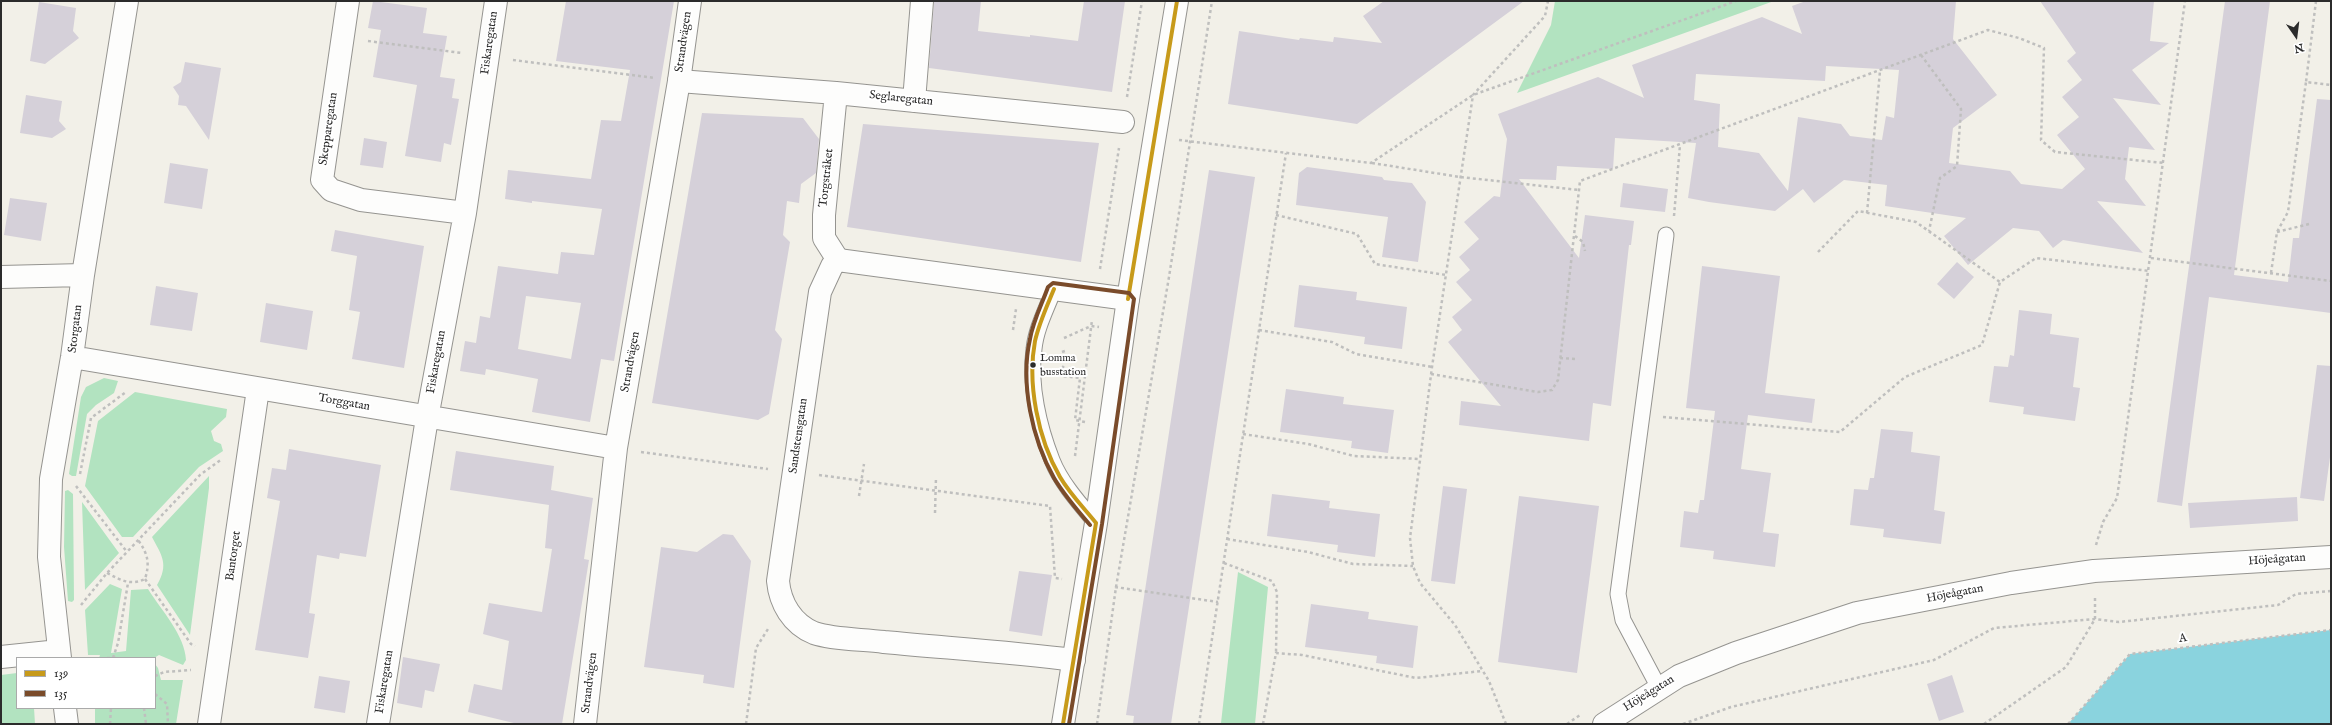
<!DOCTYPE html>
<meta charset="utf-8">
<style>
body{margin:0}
#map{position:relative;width:2332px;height:725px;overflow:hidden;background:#f2f0e8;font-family:"IM FELL English",serif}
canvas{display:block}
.frame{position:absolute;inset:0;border:2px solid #2b2b2b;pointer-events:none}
.legend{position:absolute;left:16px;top:657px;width:140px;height:52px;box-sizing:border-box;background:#fff;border:1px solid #aaa;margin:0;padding:5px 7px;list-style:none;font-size:12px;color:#2b2b2b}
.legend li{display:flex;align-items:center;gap:8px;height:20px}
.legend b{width:20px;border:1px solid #aaa}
.north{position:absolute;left:2276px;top:16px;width:40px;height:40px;-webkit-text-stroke:3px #fff;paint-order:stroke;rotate:166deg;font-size:11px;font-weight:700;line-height:16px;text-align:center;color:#2b2b2b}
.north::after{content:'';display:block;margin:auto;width:14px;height:18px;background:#2b2b2b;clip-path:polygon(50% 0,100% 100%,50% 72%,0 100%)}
</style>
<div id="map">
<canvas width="2332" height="725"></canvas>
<div class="frame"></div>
<ul class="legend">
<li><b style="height:5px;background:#c79a1a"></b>139</li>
<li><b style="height:5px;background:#7a4b2a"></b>135</li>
</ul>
<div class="north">N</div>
</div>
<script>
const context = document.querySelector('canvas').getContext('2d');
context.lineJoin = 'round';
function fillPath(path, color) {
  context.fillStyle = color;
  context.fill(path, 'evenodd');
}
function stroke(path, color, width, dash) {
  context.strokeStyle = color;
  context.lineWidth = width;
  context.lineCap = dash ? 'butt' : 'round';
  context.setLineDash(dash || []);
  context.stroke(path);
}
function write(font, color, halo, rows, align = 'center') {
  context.font = font + ' "IM FELL English",serif';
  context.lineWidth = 4;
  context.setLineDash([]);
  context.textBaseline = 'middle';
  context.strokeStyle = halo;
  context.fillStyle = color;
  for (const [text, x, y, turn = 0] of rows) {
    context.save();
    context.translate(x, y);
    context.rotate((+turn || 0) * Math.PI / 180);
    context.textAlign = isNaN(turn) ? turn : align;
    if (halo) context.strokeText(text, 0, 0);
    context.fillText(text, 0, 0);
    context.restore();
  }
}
const green = new Path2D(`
 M1555 1H1774L1517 93 1551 25Z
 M104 378 118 381 114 393 96 405 87 414 76 476H72L69 474 81 397 86 387Z
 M135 392 227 409 226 417 211 431 214 441 221 444 223 451 199 467 133 537H122L85 486 98 421Z
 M209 476V488L190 635 157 585C169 564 162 556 152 537Z
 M68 490 73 494 74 600 72 602 68 601 64 547 65 491Z
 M82 502 119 553 85 590Z
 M1238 572 1268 587 1255 724 1221 723Z
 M110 584 122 589 111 653 126 651 131 590 148 589C161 610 185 635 186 660L183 665 159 655 154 658H99L100 655H88L85 610Z
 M155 664 158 668 161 680H183L176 724H95V708H155Z
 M17 673V708H34L35 724H1V675Z`);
const water = new Path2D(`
 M2331 630V724H2068L2130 654Z`);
const building = new Path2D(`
 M373 1 427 8 423 33 447 36 440 77 455 79 452 98 459 99 451 145 444 143 441 162 405 156 417 85 373 77 381 30 368 28Z
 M566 1H674L614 361 601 359 590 422 532 412 538 379 486 369 485 375 460 371 465 341 476 343 480 316 490 318 498 266 558 274 561 252 594 255 602 209 532 201V203L505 199 508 170 591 179 601 120 621 121 630 70 556 61ZM526 296 581 303 571 359 518 349Z
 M934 1H981L978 31 1030 37V35L1078 41 1084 1H1125L1112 92 929 68Z
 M1384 1H1524L1357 124 1228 104 1239 31 1299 40 1300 38 1333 42 1334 37 1382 43 1363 16Z
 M1806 1H1956L1953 39 1997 95 1953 128 1949 163 2010 171 2021 184 2062 189 2085 169 2057 135 2079 117 2062 97 2082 80 2067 61 2076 53 2040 1H2154L2150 41 2169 43 2132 70 2161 105 2113 98 2155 150 2129 147 2125 179 2146 206 2097 201 2143 253 2063 240 2053 248 2039 231 2013 228 1968 265 1944 236 1966 218 1885 206 1887 185 1844 180 1814 203 1803 189 1775 211 1709 202 1688 198 1696 143 1615 138 1613 169 1557 166 1556 180 1519 179 1579 258 1585 215 1634 221 1631 245H1629L1611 406 1593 403 1589 441 1459 425 1461 401 1501 406 1448 342 1462 330 1452 317 1472 300 1456 282 1470 270 1459 257 1479 239 1464 222 1494 196 1500 197 1507 139 1498 114 1598 77 1644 98 1632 65 1762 17 1802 34 1792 6ZM1826 66 1899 70 1894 118 1886 116 1882 140 1850 136 1841 124 1798 117 1788 191 1759 153 1718 147 1720 104 1694 100 1696 74 1825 81Z
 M2225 1H2270L2234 275 2288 282 2293 238H2299L2317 99 2331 100V313L2209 297 2182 506 2157 502Z
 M39 2 76 8 73 31 79 38 45 64 30 61Z
 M185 62 221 68 209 140 186 106 178 105 179 96 173 87 181 82Z
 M26 95 62 101 59 121 66 129 52 138 20 133Z
 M702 113 803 118 819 139 816 173 801 184 799 203 787 201 783 235 790 242 775 330 782 339 769 414 758 420 652 403Z
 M863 124 1099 143 1081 262 847 227Z
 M364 138 387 142 383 168 360 165Z
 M170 163 208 169 202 209 164 203Z
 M1307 167 1382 177 1384 180 1412 183 1426 202 1418 262 1382 257 1388 217 1296 205 1299 173Z
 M1209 170 1255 177 1171 724H1133L1134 716 1126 715Z
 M1623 183 1668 189 1665 212 1620 207Z
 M10 198 47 203 41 241 4 235Z
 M335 230 424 246 404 368 352 359 360 312 349 310 357 256 331 251Z
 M1957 262 1974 277 1954 299 1937 284Z
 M1702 266 1780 276 1765 393 1815 399 1812 423 1748 415 1741 469 1771 473 1763 532 1779 534 1775 567 1713 559 1714 551 1680 547 1684 511 1698 513 1700 500H1704L1715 411 1686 408Z
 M1299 285 1357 292 1356 300 1407 307 1402 349 1364 344 1365 337 1294 327Z
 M156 286 198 293 192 331 150 325Z
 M266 303 313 311 307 350 260 342Z
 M2019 310 2052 314 2050 334 2079 338 2073 387 2080 388 2075 421 2023 414 2024 407 1989 402 1994 366 2008 367 2010 355 2014 356Z
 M2317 365 2331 366V450L2324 501 2300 498Z
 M1286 389 1344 397 1343 404 1394 410 1388 453 1351 448 1352 441 1280 432Z
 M1881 429 1913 432 1911 452 1940 456 1934 510 1945 512 1941 544 1883 537 1884 529 1850 525 1854 489 1868 490 1870 478H1874Z
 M289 449 381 465 366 557 340 553 339 559 317 555 309 613 315 614 308 658 255 650 280 501 267 498 272 468 286 470Z
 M456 451 554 466 551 490 593 498 584 559 589 560 562 724H518L468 712 474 684 502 690 509 641 483 634 489 603 542 612 552 549 545 548 549 505 450 490Z
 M1443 486 1467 489 1455 584 1431 581Z
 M1272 494 1330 501 1329 508 1380 514 1375 557 1337 552 1338 545 1267 536Z
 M1519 496 1599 506 1577 673 1498 662Z
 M2297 497 2298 521 2190 528 2188 503Z
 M723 534 733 535 751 561 734 688 703 683 704 675 644 667 661 547 697 552Z
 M1019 571 1052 575 1042 636 1009 631Z
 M1311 604 1369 612 1368 619 1418 626 1413 668 1376 663 1377 656 1305 647Z
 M403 657 440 664 434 692 425 690 422 708 397 703Z
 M1952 675 1964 712 1939 721 1927 684Z
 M319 676 350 681 345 713 314 708Z`);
const path = new Path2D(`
 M2316 1 2306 82 2331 85
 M368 41 462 53
 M1921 55 1961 109 1957 166 1940 178 1929 231
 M513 60 655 78
 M1127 97 1142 1
 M1179 140 1371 163 1473 95 1736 1
 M1372 163 1460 177 1579 190
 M1867 213 1880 71
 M1276 215 1357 234 1375 264 1446 275
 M1674 216 1680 145
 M2277 232 2309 224
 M1575 236 1583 242 1585 251
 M1818 252 1858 211 1916 222 2000 282 2036 258 2150 271
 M2151 258 2331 281
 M1100 269 1119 148
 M2271 273 2277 232 2288 212 2306 82
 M1013 330 1016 309
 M1259 330 1332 342 1356 354 1432 367
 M1064 338 1091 326 1099 327
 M1062 352 1065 351 1062 376 1080 378 1075 420 1085 422
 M1560 358 1576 359
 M1431 374 1538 392 1552 390 1558 380 1580 181 1988 30 2019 38 2044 48 2041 140 2055 152 2164 163
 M1663 417 1840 432 1905 377 1982 345 2000 282
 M1243 434 1308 444 1354 456 1420 459
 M641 452 768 469
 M1075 456 1092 320
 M80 474 91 418 126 392
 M819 475 1050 506 1055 578 1062 579
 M76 486 127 552
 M859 496 864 464
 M935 513 936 477
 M1227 539 1308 552 1353 564 1413 566
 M2096 545 2103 522 2117 498 2185 1
 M1224 563 1272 581 1277 592 1276 653
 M107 573C121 580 130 586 145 579 150 563 148 554 138 540
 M145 579 191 644 195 646
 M1115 587 1218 602
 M81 605 107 573 200 475 222 459
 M107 658H119
 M113 658 118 643 128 583
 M155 676 164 672 191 670
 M155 694 167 704 168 724
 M144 708 146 724
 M110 724 111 708
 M746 724 756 648 768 629
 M1097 724 1116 587 1169 277 1212 1
 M1199 724 1286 153
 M1263 724 1276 653 1302 655 1416 678 1482 671
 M1506 724 1489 681 1455 625 1420 583 1413 566 1410 538 1432 367 1473 95 1545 16 1548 1
 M1567 724 1580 715
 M1683 724 1731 707 1934 660 1994 628 2095 619 2119 622 2278 605 2296 594 2331 591
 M1984 724 2066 667 2095 619V596
 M2068 724 2130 654 2331 630`);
const service = new Path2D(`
 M1054 289C1047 308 1036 328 1034 349 1029 385 1039 427 1052 460 1061 483 1080 504 1096 523
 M1659 688 1623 620 1618 594 1666 235`);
const pedestrian = new Path2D(`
 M679 81 836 93 1123 122
 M836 93 824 215V238L838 260
 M914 101 922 1`);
const minor = new Path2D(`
 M348 1 322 180 331 190 361 200 465 213
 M1 277 83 275
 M72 357 616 448
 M1 657 59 651
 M60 658 49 557 51 479 72 357 83 275 127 1
 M1074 660C1011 652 947 648 884 642 862 639 835 640 814 633 792 624 780 603 778 581L820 292 832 266 838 260 1128 299
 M65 708 67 724
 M209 724 258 389
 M378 724 427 418 465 213 496 1
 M585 724 616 448 679 81 690 1
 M1604 724 1679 676 1736 653 1857 613 2011 583 2094 571 2331 557`);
const tertiary = new Path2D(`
 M1063 724 1096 523 1128 299 1177 1`);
const bus1 = new Path2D(`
 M1054 289C1047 306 1039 323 1035 341 1027 384 1038 439 1060 477 1070 494 1084 508 1096 523
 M1128 299 1177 1
 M1063 724 1096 523`);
const bus2 = new Path2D(`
 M1069 724 1102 524 1134 299 1129 293 1053 283 1048 287C1042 304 1033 321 1030 339 1020 383 1032 439 1054 478 1064 495 1077 510 1090 525`);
const markers = [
 [1033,365,3.5,"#2b2b2b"]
];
const busNames = [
 ["Lomma",1040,359],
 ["busstation",1040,373]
];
const streetNames = [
 ["Strandvägen",684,42,-82],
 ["Fiskaregatan",490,43,-82],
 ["Seglaregatan",901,99,6],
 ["Skepparegatan",329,129,-82],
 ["Torgstråket",827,178,-84],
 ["Storgatan",76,329,-83],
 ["Fiskaregatan",437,362,-80],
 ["Strandvägen",631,362,-80],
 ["Torggatan",344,403,10],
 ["Sandstensgatan",799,436,-82],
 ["Bantorget",234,556,-82],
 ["Höjeågatan",2277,560,-4],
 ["Höjeågatan",1955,594,-11],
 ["A",2183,639,-7],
 ["Fiskaregatan",385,682,-81],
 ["Strandvägen",590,683,-83],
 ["Höjeågatan",1649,694,-32]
];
fillPath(green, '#b2e3c0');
fillPath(water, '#8ad3de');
fillPath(building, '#d5d0d9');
stroke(service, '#959490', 17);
stroke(pedestrian, '#959490', 24);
stroke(minor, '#959490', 24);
stroke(tertiary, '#959490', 24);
stroke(path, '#bfbfbe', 2.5, [3, 3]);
stroke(service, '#fdfdfc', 15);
stroke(pedestrian, '#fdfdfc', 22);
stroke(minor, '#fdfdfc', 22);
stroke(tertiary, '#fdfdfc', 22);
stroke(bus1, '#c79a1a', 4);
stroke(bus2, '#7a4b2a', 4);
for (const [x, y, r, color] of markers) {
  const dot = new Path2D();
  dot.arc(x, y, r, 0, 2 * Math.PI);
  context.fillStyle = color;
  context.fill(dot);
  stroke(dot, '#fff', 1.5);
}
write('11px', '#2b2b2b', '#fff', busNames, 'left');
write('12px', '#2b2b2b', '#fff', streetNames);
</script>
